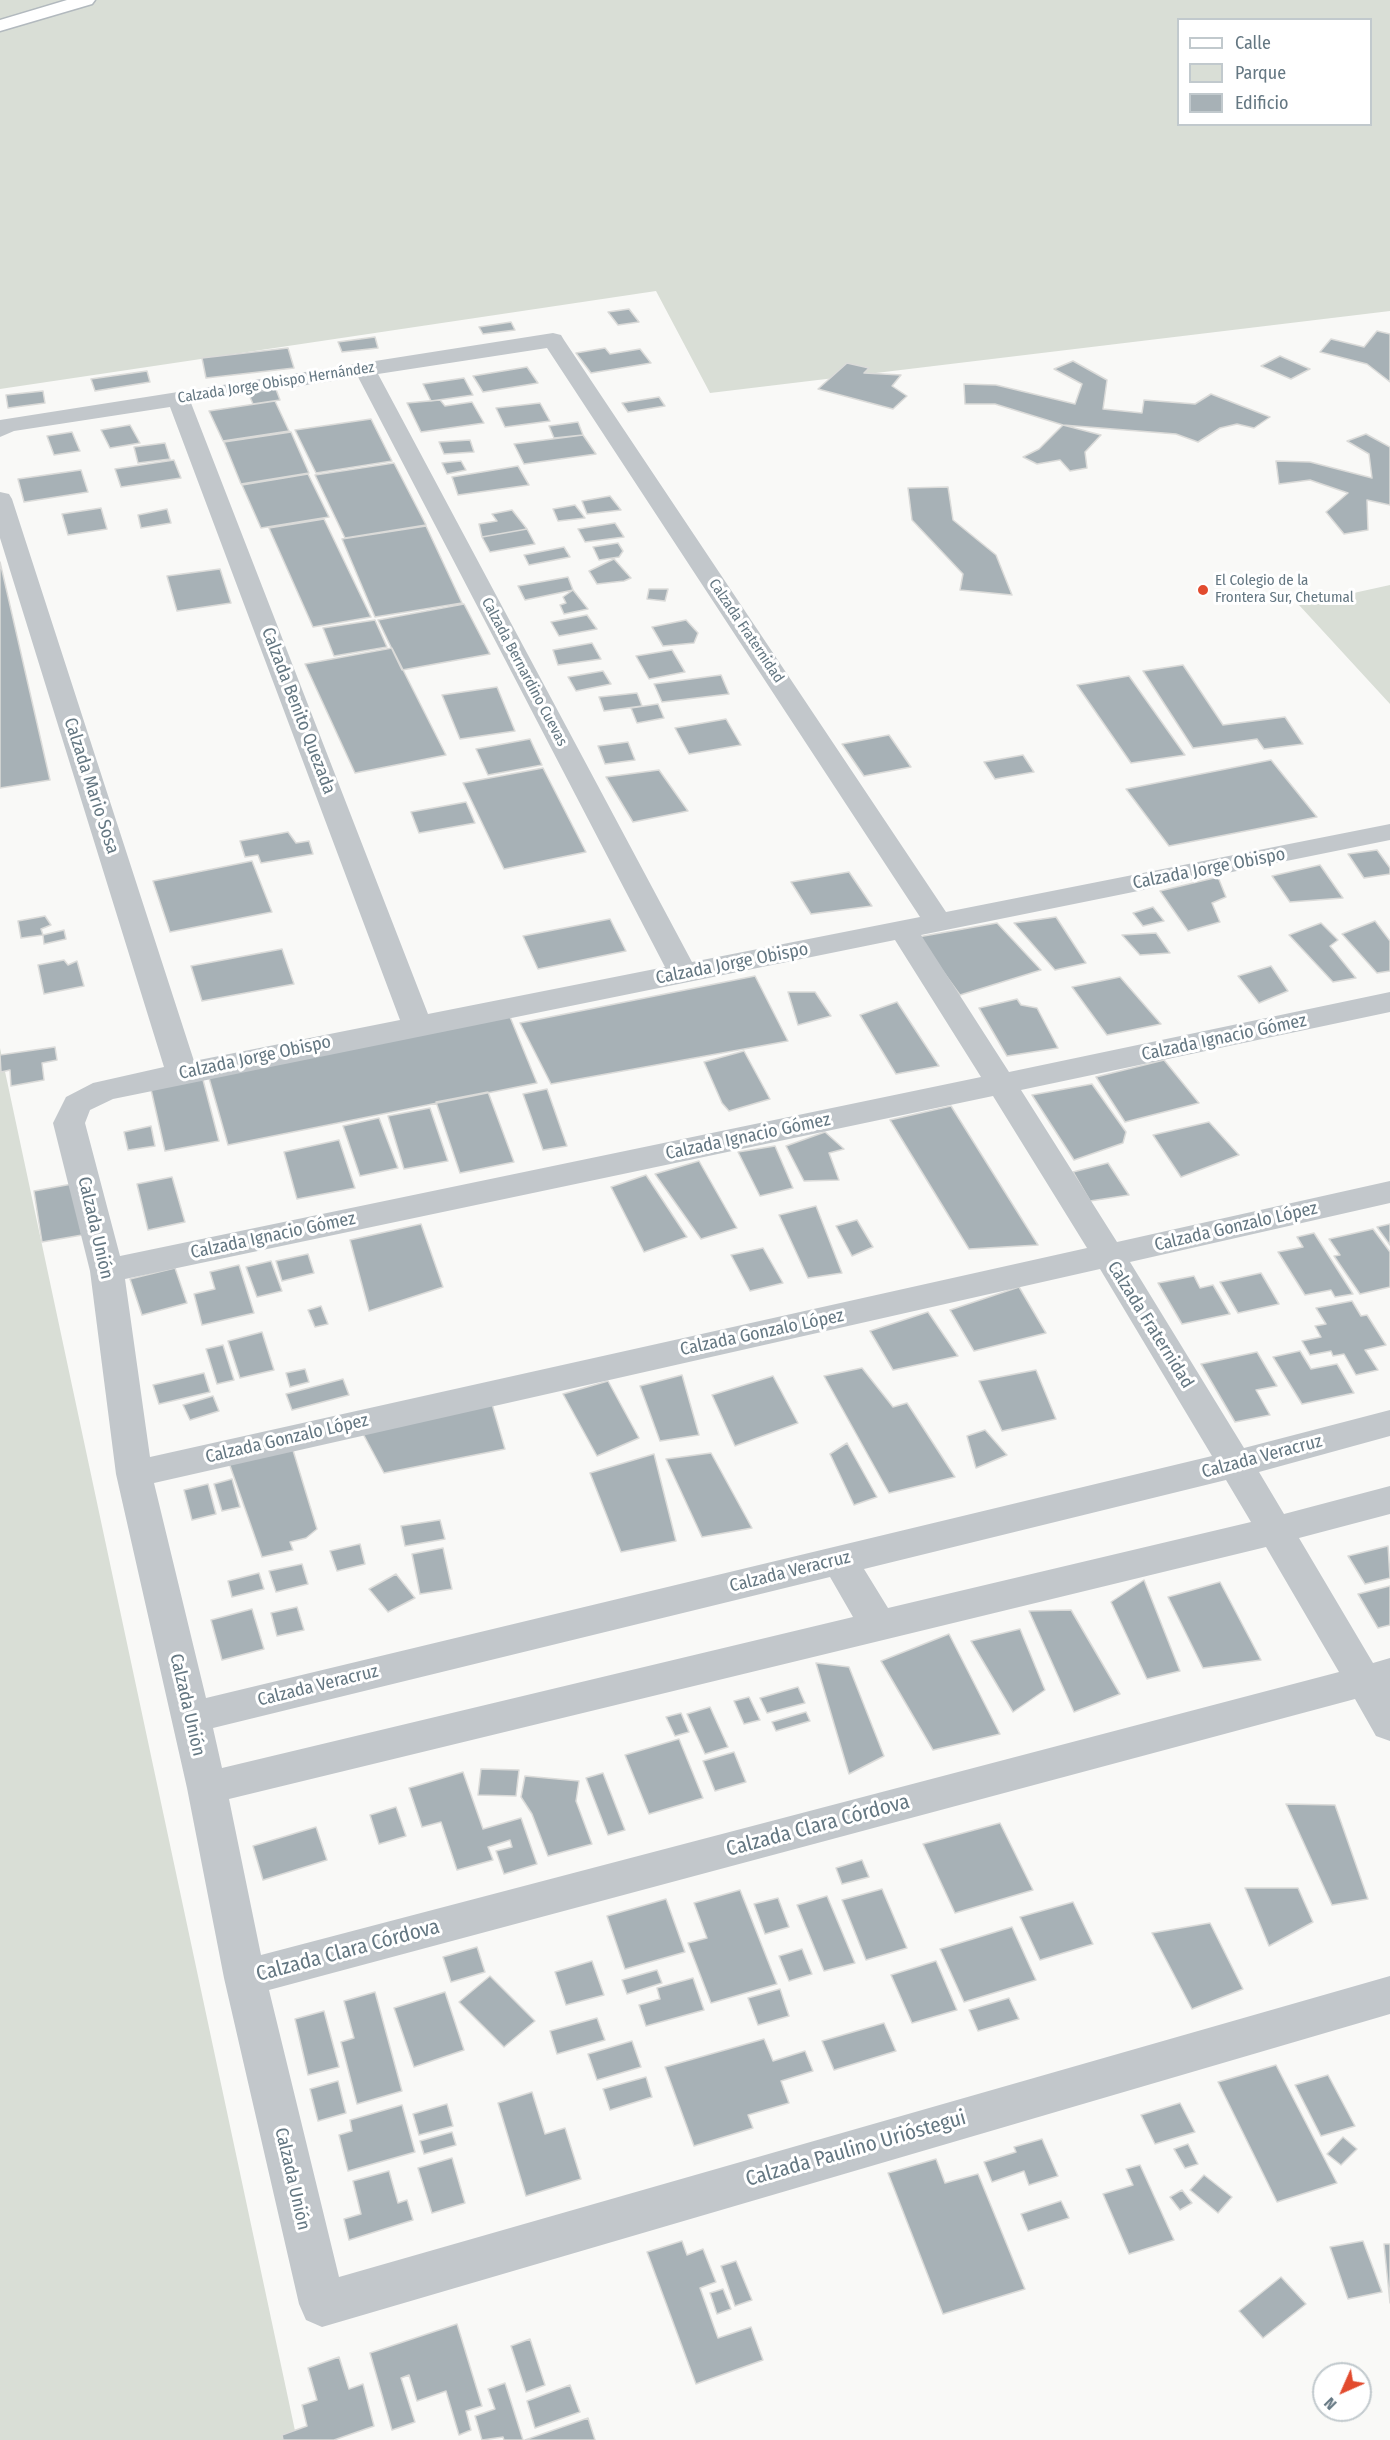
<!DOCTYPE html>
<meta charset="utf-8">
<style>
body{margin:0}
#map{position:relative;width:1390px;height:2440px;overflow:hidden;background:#f9f9f7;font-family:"Fira Sans Condensed",sans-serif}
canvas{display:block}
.legend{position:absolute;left:1177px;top:18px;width:195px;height:108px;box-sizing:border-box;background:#fff;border:2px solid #c1c9cd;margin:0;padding:8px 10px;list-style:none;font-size:18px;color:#647782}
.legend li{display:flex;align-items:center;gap:12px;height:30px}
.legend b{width:30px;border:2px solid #c1c9cd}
.north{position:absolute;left:1312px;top:2362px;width:60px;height:60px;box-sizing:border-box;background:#fff;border:2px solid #c1c9cd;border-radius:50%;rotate:225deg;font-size:16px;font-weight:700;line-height:24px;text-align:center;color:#647782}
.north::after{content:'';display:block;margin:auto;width:21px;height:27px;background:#e24b2e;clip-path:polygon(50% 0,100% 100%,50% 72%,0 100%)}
</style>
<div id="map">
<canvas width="1390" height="2440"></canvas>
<ul class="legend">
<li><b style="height:8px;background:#fff"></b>Calle</li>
<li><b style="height:16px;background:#d9ded6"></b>Parque</li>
<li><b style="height:16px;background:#a7b1b6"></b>Edificio</li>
</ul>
<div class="north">N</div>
</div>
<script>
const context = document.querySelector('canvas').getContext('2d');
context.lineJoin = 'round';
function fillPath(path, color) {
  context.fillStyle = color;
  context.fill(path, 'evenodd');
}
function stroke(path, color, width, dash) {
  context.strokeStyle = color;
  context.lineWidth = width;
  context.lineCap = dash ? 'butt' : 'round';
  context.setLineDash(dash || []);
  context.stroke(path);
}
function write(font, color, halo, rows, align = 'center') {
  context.font = font + ' "Fira Sans Condensed",sans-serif';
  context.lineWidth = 6;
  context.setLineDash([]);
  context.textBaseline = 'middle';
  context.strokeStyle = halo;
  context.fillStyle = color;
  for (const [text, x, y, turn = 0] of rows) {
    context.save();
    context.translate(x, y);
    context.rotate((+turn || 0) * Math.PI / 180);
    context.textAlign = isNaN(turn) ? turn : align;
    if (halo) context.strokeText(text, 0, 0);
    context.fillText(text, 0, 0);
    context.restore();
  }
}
const green = new Path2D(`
 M0 0H1390V311L710 393 656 291 0 389ZM1178 20H1370V124H1178Z
 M1390 585V704L1299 605Z
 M0 1048 297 2440H0Z`);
const building = new Path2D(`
 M629 309 639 322 618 325 608 312Z
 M511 322 515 330 483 334 479 327Z
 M1377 331 1390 334V382L1367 364 1320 352 1331 339 1364 347Z
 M375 337 378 348 342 352 338 342Z
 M288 348 294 368 206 378 202 358Z
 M605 348 610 354 640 349 651 363 591 373 576 353Z
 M1280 356 1310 369 1291 379 1261 366Z
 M1073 361 1107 380 1103 409 1142 413 1144 400 1195 404 1211 394 1270 417 1254 428 1237 424 1220 428 1198 442 1176 434 1063 425 995 404H965L964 384 996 385 1075 404 1082 384 1054 369Z
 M847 363 869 368 864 373 901 375 892 386 907 396 893 409 818 389Z
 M527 367 538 383 483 392 473 376Z
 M147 371 150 382 95 391 91 379Z
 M464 378 473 395 431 401 423 384Z
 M274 384 280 400 253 404 246 388Z
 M43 391 45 403 8 408 6 395Z
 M659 397 665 406 628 412 622 403Z
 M440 400 445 406 472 402 484 423 421 432 407 403Z
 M275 401 289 431 223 441 209 411Z
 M540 403 550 421 505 427 496 408Z
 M371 419 392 461 316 473 295 430Z
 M578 422 583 435 554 438 549 426Z
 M130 425 140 443 110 448 101 430Z
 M1063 425 1101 435 1085 452 1087 468 1070 471 1060 460 1037 464 1023 457 1039 449Z
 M72 432 80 451 54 455 47 436Z
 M291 432 309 473 241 484 224 442Z
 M1366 434 1390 447V505L1367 500 1368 530 1344 534 1326 512 1348 493 1310 480 1279 484 1276 461 1310 462 1372 478 1369 454 1347 441Z
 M583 435 596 454 524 464 514 444Z
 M470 440 474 452 444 454 439 442Z
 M165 443 170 459 138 463 134 447Z
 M174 460 181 478 121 487 115 469Z
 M461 461 466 470 447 474 442 463Z
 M394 463 426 525 345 538 315 475Z
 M518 466 529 485 458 495 452 477Z
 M81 470 88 492 24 502 18 479Z
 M308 474 329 517 261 528 242 485Z
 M948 487 953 520 996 555 1012 595 960 590 963 574 912 520 908 488Z
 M610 496 621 510 587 514 582 501Z
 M575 505 585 518 558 521 553 509Z
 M101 508 107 529 68 535 62 514Z
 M167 509 171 523 141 528 138 515Z
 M512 510 527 529 482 537 479 524 497 521 492 514Z
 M324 519 371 617 313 627 269 528Z
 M615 523 624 537 585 542 578 529Z
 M426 526 462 603 375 617 342 539Z
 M527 529 535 544 490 552 482 537Z
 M618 543 623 551 619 557 599 560 593 547Z
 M564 547 570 557 529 565 524 555Z
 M614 559 631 578 624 581 597 584 589 571Z
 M0 562 50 780 0 788Z
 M220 569 231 603 177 611 167 576Z
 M568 577 573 590 525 600 518 586Z
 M649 589H668L665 601 647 599Z
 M573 590 588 609 564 614 560 605 566 603 563 597Z
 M464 604 490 654 402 670 378 620Z
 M587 615 597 629 559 636 551 622Z
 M375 620 387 647 334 656 323 628Z
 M686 620 698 633 694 643 663 646 652 627Z
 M592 643 601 659 558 665 553 650Z
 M392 648 446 755 355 773 305 664Z
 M672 650 685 672 649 679 636 656Z
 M1183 665 1223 725 1285 717 1303 744 1264 749 1257 739 1193 748 1143 671Z
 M603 671 611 684 576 691 568 677Z
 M721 675 729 694 662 702 654 684Z
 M1129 676 1185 755 1131 763 1077 685Z
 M497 687 515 731 460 739 442 695Z
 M637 693 642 706 604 711 599 697Z
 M658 704 664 718 637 723 631 708Z
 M726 719 741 745 689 754 675 728Z
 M889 735 911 767 864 776 842 744Z
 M530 739 542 765 488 775 476 749Z
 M628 742 635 760 605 764 598 746Z
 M1023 755 1034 772 995 779 984 762Z
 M1271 760 1317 817 1169 846 1126 789Z
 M543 768 586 852 504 869 463 783Z
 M659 770 688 811 633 822 606 777Z
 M466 802 475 823 419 833 411 812Z
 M288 832 296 843 309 841 313 854 261 863 258 855 245 857 240 841Z
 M1377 850 1390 868V874L1364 878 1348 854Z
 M252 861 272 912 170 932 153 881Z
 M1320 865 1343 898 1290 902 1272 876Z
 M849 872 872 906 811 914 791 882Z
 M1218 877 1226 897 1212 903 1220 922 1188 931 1160 891Z
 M1153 907 1164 921 1143 926 1133 913Z
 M45 916 51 925 41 929 43 935 21 938 18 921Z
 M1056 917 1086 963 1055 970 1014 923Z
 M610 919 626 951 538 969 523 936Z
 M1375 921 1390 941V971L1377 973 1342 934Z
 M997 923 1041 970 960 995 918 937Z
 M1321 923 1338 940 1330 946 1356 978 1333 982 1289 935Z
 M64 930 66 939 44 944 43 935Z
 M1156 933 1170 953 1140 955 1122 935Z
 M282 949 294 984 202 1001 191 966Z
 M64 960 68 965 77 961 84 986 44 994 38 965Z
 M1271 966 1288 991 1259 1003 1238 976Z
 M755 976 788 1041 551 1084 520 1023Z
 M1120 977 1161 1024 1107 1035 1072 987Z
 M788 992H815L831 1016 798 1025Z
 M1017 999 1021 1005 1037 1008 1058 1048 1007 1056 979 1008Z
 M897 1002 939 1066 896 1074 860 1015Z
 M508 1012 537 1083 228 1145 207 1071Z
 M55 1047 57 1060 42 1063 44 1080 11 1086 10 1070 1 1072 0 1055Z
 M744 1051 770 1099 729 1111 722 1103 704 1062Z
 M1164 1060 1199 1103 1125 1122 1096 1077Z
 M202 1076 219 1141 165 1151 150 1085Z
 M1092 1084 1126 1132 1123 1143 1074 1160 1032 1095Z
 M547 1089 567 1146 543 1150 523 1094Z
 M488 1092 514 1162 460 1173 436 1102Z
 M951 1106 1038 1245 969 1249 890 1120Z
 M430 1108 448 1161 404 1169 388 1116Z
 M379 1118 398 1168 360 1176 343 1126Z
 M1209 1122 1239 1155 1181 1177 1153 1135Z
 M151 1126 155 1146 128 1150 124 1132Z
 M825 1132 844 1149 829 1153 839 1180 804 1181 786 1146Z
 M339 1140 355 1188 297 1199 284 1152Z
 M775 1146 793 1188 760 1196 738 1152Z
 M699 1161 737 1228 701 1239 655 1174Z
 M1108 1163 1129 1195 1090 1201 1073 1172Z
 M646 1175 687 1237 644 1252 611 1187Z
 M172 1177 185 1222 148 1230 137 1184Z
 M72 1184 82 1235 42 1242 34 1191Z
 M816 1206 842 1273 808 1278 779 1215Z
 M857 1220 873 1247 852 1256 836 1226Z
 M421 1224 443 1287 369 1311 350 1240Z
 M1390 1224V1245L1377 1227Z
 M1373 1229 1390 1252V1287L1360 1294 1334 1256 1340 1255 1329 1239Z
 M1314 1233 1353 1294 1335 1297 1331 1290 1305 1295 1278 1252 1303 1247 1297 1237Z
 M763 1248 783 1283 750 1291 731 1255Z
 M308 1254 314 1273 282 1281 276 1261Z
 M271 1261 282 1291 257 1297 246 1267Z
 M239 1265 254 1313 202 1325 194 1294 215 1289 210 1272Z
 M175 1268 187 1303 142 1315 130 1279Z
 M1261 1273 1279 1304 1238 1313 1220 1282Z
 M1194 1276 1200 1288 1213 1285 1230 1314 1182 1324 1158 1283Z
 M1019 1287 1046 1333 974 1351 950 1310Z
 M1352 1301 1361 1316 1367 1315 1386 1345 1365 1350 1378 1370 1356 1375 1344 1354 1333 1356 1331 1351 1310 1355 1302 1341 1321 1337 1315 1326 1326 1324 1316 1308Z
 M321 1306 328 1324 315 1327 308 1310Z
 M928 1312 958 1356 893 1370 870 1331Z
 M262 1332 274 1370 240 1378 228 1341Z
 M223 1345 234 1380 217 1384 206 1349Z
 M1300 1351 1311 1369 1337 1364 1354 1393 1302 1404 1273 1357Z
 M1257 1352 1277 1386 1256 1390 1270 1415 1235 1422 1201 1364Z
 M862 1368 893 1407 907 1403 955 1477 889 1493 824 1376Z
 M305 1369 309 1382 290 1387 286 1373Z
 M1036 1370 1056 1419 1002 1431 979 1381Z
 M204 1373 210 1392 159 1404 153 1385Z
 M682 1375 699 1435 660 1441 640 1386Z
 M773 1376 798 1423 735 1446 712 1395Z
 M343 1379 349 1395 292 1410 286 1394Z
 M608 1381 639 1438 597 1456 563 1394Z
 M213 1396 219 1411 190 1420 183 1405Z
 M490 1397 505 1449 384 1473 361 1430Z
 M985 1430 1007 1455 976 1468 967 1436Z
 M847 1443 877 1497 854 1505 830 1454Z
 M292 1447 317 1529 306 1538 290 1542 293 1550 262 1557 228 1460Z
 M711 1453 752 1528 702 1537 666 1459Z
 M654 1454 676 1541 621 1552 590 1473Z
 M232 1479 240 1507 222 1511 214 1484Z
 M208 1484 216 1514 192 1520 184 1490Z
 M440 1520 445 1539 405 1546 401 1526Z
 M360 1544 365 1564 337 1571 330 1551Z
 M1388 1546 1390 1578 1365 1584 1348 1556Z
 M443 1548 452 1589 420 1594 412 1554Z
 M302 1564 308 1584 276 1592 269 1571Z
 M259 1573 264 1589 232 1597 228 1581Z
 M396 1574 415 1598 388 1612 369 1589Z
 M1144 1580 1180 1671 1147 1679 1111 1602Z
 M1220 1582 1261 1660 1203 1668 1168 1597Z
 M1390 1586V1625L1378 1628 1358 1594Z
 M297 1607 304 1630 277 1636 271 1613Z
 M252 1609 264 1649 222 1660 211 1620Z
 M1071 1610 1120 1694 1074 1712 1029 1611Z
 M1020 1629 1045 1690 1013 1712 971 1641Z
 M949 1634 1000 1734 933 1750 881 1661Z
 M816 1663 849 1667 884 1756 849 1774Z
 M798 1687 805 1703 767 1713 760 1698Z
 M749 1697 760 1720 744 1724 734 1701Z
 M710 1707 728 1747 705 1754 687 1714Z
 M806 1712 810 1721 776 1731 772 1722Z
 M681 1713 689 1732 675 1736 666 1717Z
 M679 1739 703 1798 649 1814 625 1755Z
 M734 1752 746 1782 715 1791 703 1761Z
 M481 1769 519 1770 516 1796 478 1795Z
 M463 1772 483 1829 521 1818 537 1864 504 1874 496 1851 512 1847 510 1840 488 1847 493 1860 457 1870 441 1822 422 1827 409 1788Z
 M603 1773 625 1830 608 1835 586 1778Z
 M525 1776 579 1781 576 1801 592 1844 548 1856 532 1814 521 1797Z
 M1286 1804 1335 1805 1368 1899 1332 1905Z
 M396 1807 406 1836 379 1844 370 1815Z
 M1000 1823 1033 1890 955 1913 923 1844Z
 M316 1827 327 1860 263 1880 253 1846Z
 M862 1860 869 1877 842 1884 836 1868Z
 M1245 1888H1298L1313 1922 1269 1946Z
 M882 1889 907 1948 866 1960 842 1900Z
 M740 1890 777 1984 711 2003 688 1943 707 1938 694 1903Z
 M827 1896 855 1963 824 1971 797 1905Z
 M778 1898 789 1927 765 1934 754 1904Z
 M666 1899 685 1952 625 1969 607 1916Z
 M1073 1902 1093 1944 1040 1960 1020 1917Z
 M1210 1923 1243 1989 1192 2009 1152 1933Z
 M1012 1927 1036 1980 964 2002 940 1949Z
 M477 1947 485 1972 451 1982 443 1957Z
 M802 1949 812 1974 789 1981 779 1956Z
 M592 1961 604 1995 566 2005 555 1972Z
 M936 1961 957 2010 912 2023 891 1975Z
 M657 1970 662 1983 627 1994 622 1980Z
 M490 1976 535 2021 504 2047 459 2002Z
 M693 1978 704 2010 646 2026 639 2005 660 1999 657 1988Z
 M780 1989 789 2016 758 2025 748 1998Z
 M375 1992 402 2091 357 2104 341 2042 354 2038 344 2001Z
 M445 1992 464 2050 414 2067 394 2008Z
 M1009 1998 1019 2019 978 2031 969 2010Z
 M324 2011 339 2067 308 2075 295 2019Z
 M597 2018 605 2040 557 2054 550 2031Z
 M884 2023 896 2051 834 2070 822 2041Z
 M764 2039 773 2061 805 2051 813 2071 781 2081 789 2103 748 2115 753 2128 694 2146 665 2067Z
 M632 2041 641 2067 597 2080 588 2054Z
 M1276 2065 1337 2183 1277 2202 1218 2082Z
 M1328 2075 1355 2126 1321 2136 1295 2085Z
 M646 2077 652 2097 610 2110 603 2089Z
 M338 2081 346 2113 318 2121 310 2089Z
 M532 2092 545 2134 565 2128 581 2179 526 2196 498 2103Z
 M1180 2103 1195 2132 1155 2144 1141 2115Z
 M447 2104 453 2126 419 2135 413 2114Z
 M402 2105 415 2152 348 2171 339 2135 352 2131 350 2120Z
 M452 2132 456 2145 424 2154 420 2141Z
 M1343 2137 1357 2149 1341 2165 1327 2154Z
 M1042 2139 1058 2176 1029 2185 1024 2171 992 2182 984 2162 1016 2152 1014 2147Z
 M1188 2144 1198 2164 1185 2168 1174 2149Z
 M452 2158 465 2203 432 2213 418 2168Z
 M936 2159 945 2183 978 2174 1025 2289 943 2314 888 2173Z
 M1140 2165 1174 2240 1129 2254 1103 2194 1133 2185 1126 2169Z
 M389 2171 398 2203 407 2200 413 2220 349 2240 344 2219 361 2214 353 2181Z
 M1204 2175 1232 2197 1218 2213 1190 2190Z
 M1182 2190 1192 2203 1180 2210 1170 2197Z
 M1061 2201 1069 2218 1028 2231 1021 2214Z
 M682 2241 687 2255 703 2249 716 2282 700 2288 718 2338 751 2327 763 2360 696 2384 647 2252Z
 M1363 2241 1382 2292 1348 2299 1330 2247Z
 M1384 2244H1390V2303Z
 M736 2261 752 2300 735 2306 721 2266Z
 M1281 2277 1306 2304 1263 2338 1239 2311Z
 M723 2289 731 2309 717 2314 710 2293Z
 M457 2324 482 2406 466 2411 471 2430 459 2435 446 2391 417 2401 409 2375 401 2378 415 2422 392 2430 370 2353Z
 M530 2339 545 2385 526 2392 511 2346Z
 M339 2357 349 2389 363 2384 374 2426 334 2440H283L282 2435 307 2426 302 2405 317 2400 308 2368Z
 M505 2383 523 2440H504L503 2437 482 2440 475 2416 495 2409 488 2389Z
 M570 2385 580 2412 535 2428 527 2401Z
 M588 2418 595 2440H525Z`);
const minor = new Path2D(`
 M553 333 561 335 564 340 946 912 1390 824V840L921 935 1009 1072 1390 992V1012L1021 1090 1117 1242 1390 1181V1203L1130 1262 1244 1448 1390 1410V1436L1259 1472 1284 1514 1390 1486V1514L1299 1538 1373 1663 1390 1658V1741L1376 1736 1355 1699 269 1990 339 2277 1390 1976V2014L322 2327 306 2320 299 2304 224 1978 187 1788 116 1474 90 1271 53 1123 66 1097 93 1083 164 1067 0 538V492L9 494 12 499 194 1061 400 1020 170 407 14 431 0 437V420ZM547 348 920 917 692 962 378 374ZM358 377 665 967 428 1014 191 403ZM895 940 981 1077 120 1256 85 1123 90 1110 113 1099ZM993 1096 1087 1248 150 1457 125 1279ZM1100 1269 1212 1456 206 1698 154 1483ZM1226 1480 1251 1522 888 1608 864 1569ZM1266 1547 1339 1672 261 1955 229 1799ZM830 1577 853 1617 222 1768 213 1728Z`);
const secondary = new Path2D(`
 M67 0H95L92 4 0 31V20Z`);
const markers = [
 [1203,590,6,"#e24b2e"]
];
const farStreetnames = [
 ["Calzada Jorge Obispo Hernández",276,383,-9],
 ["Calzada Fraternidad",746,631,56],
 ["Calzada Bernardino Cuevas",524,672,62]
];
const farPoinames = [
 ["El Colegio de la",1215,581],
 ["Frontera Sur, Chetumal",1215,598]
];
const streetNames = [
 ["Calzada Benito Quezada",298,711,69],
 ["Calzada Mario Sosa",91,786,72],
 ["Calzada Jorge Obispo",1209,869,-11],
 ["Calzada Jorge Obispo",732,964,-11],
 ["Calzada Ignacio Gómez",1224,1038,-12],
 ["Calzada Jorge Obispo",255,1058,-12],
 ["Calzada Ignacio Gómez",748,1137,-12],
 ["Calzada Gonzalo López",1236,1227,-13],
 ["Calzada Unión",95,1228,77],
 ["Calzada Ignacio Gómez",273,1236,-12],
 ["Calzada Fraternidad",1150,1325,58],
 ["Calzada Gonzalo López",762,1333,-12],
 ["Calzada Gonzalo López",287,1439,-13],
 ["Calzada Veracruz",1262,1457,-15],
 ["Calzada Veracruz",790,1572,-14],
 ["Calzada Veracruz",318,1686,-14],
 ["Calzada Unión",187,1705,77],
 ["Calzada Unión",292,2179,77]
];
const nearStreetnames = [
 ["Calzada Clara Córdova",818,1826,-15],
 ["Calzada Clara Córdova",348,1951,-15],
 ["Calzada Paulino Urióstegui",856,2149,-16]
];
fillPath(green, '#d9ded6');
fillPath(building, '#a7b1b6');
stroke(building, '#dbdbd9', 1.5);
stroke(secondary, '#b2b9be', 3);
fillPath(minor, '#c2c7cb');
fillPath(secondary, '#fff');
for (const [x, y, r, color] of markers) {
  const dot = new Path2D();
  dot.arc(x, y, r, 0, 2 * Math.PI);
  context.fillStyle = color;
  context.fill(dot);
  stroke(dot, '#fff', 2);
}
write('15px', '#647782', '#fff', farStreetnames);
write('15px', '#647782', '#fff', farPoinames, 'left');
write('18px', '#647782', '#fff', streetNames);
write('21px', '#647782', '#fff', nearStreetnames);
</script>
